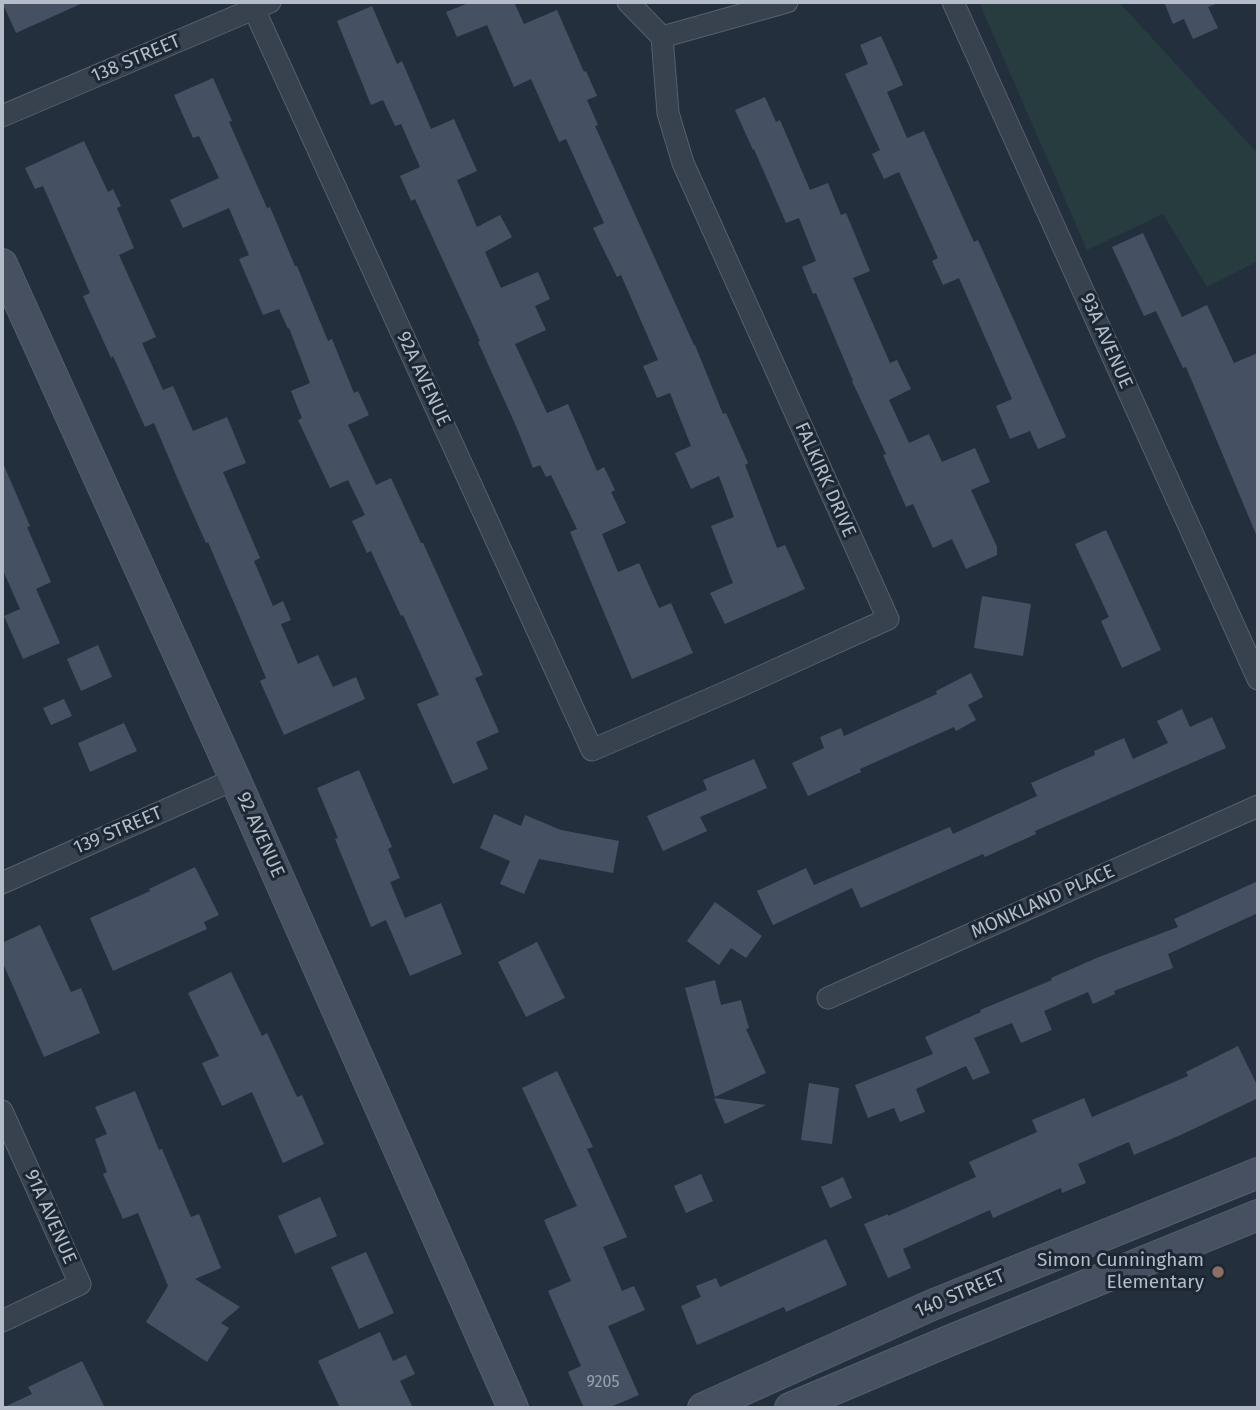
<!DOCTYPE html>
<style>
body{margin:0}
#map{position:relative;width:1260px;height:1410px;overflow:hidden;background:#242f3e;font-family:"Fira Sans",sans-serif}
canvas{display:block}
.frame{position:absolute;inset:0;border:4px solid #b4bcc9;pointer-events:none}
</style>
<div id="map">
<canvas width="1260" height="1410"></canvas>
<div class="frame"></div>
</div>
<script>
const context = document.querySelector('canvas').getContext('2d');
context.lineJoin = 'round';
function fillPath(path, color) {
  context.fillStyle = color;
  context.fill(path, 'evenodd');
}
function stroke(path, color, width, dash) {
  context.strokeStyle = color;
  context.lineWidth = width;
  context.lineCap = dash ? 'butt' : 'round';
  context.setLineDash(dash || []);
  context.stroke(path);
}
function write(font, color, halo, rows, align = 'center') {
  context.font = font + ' "Fira Sans",sans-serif';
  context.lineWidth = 6;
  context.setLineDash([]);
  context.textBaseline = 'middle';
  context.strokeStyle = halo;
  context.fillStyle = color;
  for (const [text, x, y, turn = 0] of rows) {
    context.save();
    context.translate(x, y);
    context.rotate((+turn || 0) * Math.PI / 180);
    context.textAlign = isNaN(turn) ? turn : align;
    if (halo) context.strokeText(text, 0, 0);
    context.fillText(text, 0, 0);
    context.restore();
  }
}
const green = new Path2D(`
 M979 2H1119L1258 154V261L1207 287 1163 214 1087 250Z`);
const building = new Path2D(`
 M2 2H85L16 33Z
 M471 2H514L524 24 557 10 584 72 586 71 597 96 587 100 598 125 595 126 694 345H695L723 414 726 413 748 463 745 465 777 548 785 545 805 589 725 624 710 593 733 583 711 526 734 517 719 476 691 489 675 453 691 446 670 393 657 398 643 366 658 360 621 275 617 277 593 228 604 223 566 139 559 142 531 79 514 87 487 25 457 37 446 12Z
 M1164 2H1220L1208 7 1218 28 1193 39 1184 19 1173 24Z
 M372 6 397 64 402 61 431 129 454 119 477 171 457 180 477 227 500 215 512 237 485 252 501 288 538 272 550 299 535 306 546 330 515 344 547 413 568 404 597 471 604 467 615 490 611 492 626 523 602 534 618 572 639 563 659 608 671 603 693 653 632 679 570 532 577 529 551 475 546 477 540 465 533 468 516 426 478 342 480 341 441 256 415 199 411 201 400 176 420 167 401 124 395 126 383 100 371 105 337 21Z
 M881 36 903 85 887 92 907 138 924 131 974 242 978 240 1066 437 1038 449 1030 431 1010 439 996 406 1012 399 959 278 943 285 932 261 938 258 899 172 884 179 872 154 880 150 845 74 868 64 860 45Z
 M213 78 232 121 229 122 267 208 270 207 295 266H297L328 341 332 339 354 393 358 391 369 415 348 425 376 485 391 478 421 543H423L483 675 475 678 499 732 476 742 488 769 453 784 417 704 439 695 403 615 401 616 371 551 367 553 352 521 365 515 348 480 330 488 298 420 302 418 291 391 310 383 289 328 288 329 279 309 263 315 239 259 249 255 229 208 183 228 170 200 219 178 199 136 193 138 174 95Z
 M765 97 776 122 780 120 810 190 828 183 841 215 846 213 870 271 853 278 890 363 897 360 911 389 889 400 909 443 929 434 942 462 975 448 990 482 971 490 997 547V555L966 569 952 539 933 548 913 504 906 507 883 455 886 454 852 381H853L816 293 813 294 802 267 816 261 799 218 786 223 754 149 753 150 735 110Z
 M84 141 108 192 113 189 121 206 117 208 134 248 119 255 156 337 142 343 163 390 173 386 193 431 227 417 246 463 223 472 260 558 254 561 273 606 283 601 291 620 281 624 298 664 318 655 333 687 356 677 365 699 284 735 260 681 266 678 208 542 206 543 182 489 154 423 145 427 113 356 111 358 83 296 90 293 43 186 35 189 25 168Z
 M1143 233 1182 317 1207 305 1234 363 1258 353V539L1186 367 1183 368 1156 311 1144 316 1112 247Z
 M2 461 30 526 27 527 51 582 36 589 60 643 23 659 4 616 20 609 2 568Z
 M1106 530 1161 650 1122 668 1101 621 1109 617 1075 544Z
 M982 596 1031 604 1023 656 974 648Z
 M98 645 112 677 81 691 67 659Z
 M971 673 983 697 968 705 976 720 956 731 954 727 860 769 861 772 808 796 792 763 824 748 820 737 841 728 844 736 937 694 936 691Z
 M64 699 72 716 51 725 43 708Z
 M1182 709 1190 727 1212 717 1226 748 1035 831 1036 834 985 857 983 854 861 908 852 888 773 925 757 891 806 868 814 885 950 827 953 834 1037 796 1031 783 1095 755 1094 751 1124 738 1133 759 1168 743 1157 721Z
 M124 723 137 751 90 772 78 743Z
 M754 759 767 788 700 817 707 831 663 851 647 816 707 790 703 780Z
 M359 770 392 847 388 849 400 878 390 882 405 918 441 903 462 954 410 976 386 920 371 927 335 839 338 838 317 788Z
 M494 814 521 826 525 815 561 830 619 841 613 873 539 859 524 894 500 884 510 861 480 848Z
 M195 867 219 915 204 922 207 929 113 971 90 918 150 891 149 889Z
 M1258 881V913L1168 954 1173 968 1114 991 1115 994 1093 1004 1088 992 1044 1011 1052 1030 1021 1043 1012 1023 974 1038 990 1073 973 1080 966 1066 916 1089 925 1112 900 1122 894 1108 868 1118 855 1085 933 1054 925 1037 981 1012 980 1010 1052 980 1051 978 1099 957 1178 927 1174 919Z
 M715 902 762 936 746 958 731 948 719 965 687 941Z
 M40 925 71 992 81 988 100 1033 44 1057 2 961V943Z
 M537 942 565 998 526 1017 498 962Z
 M231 972 262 1036 267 1033 297 1097 302 1095 324 1144 283 1163 252 1092 222 1106 202 1063 219 1056 188 993Z
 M715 980 721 1005 741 1000 749 1028 746 1029 766 1073 715 1097 685 988Z
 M1238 1046 1258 1087V1098L1183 1134 1134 1155 1129 1142 1078 1164 1086 1183 1062 1193 1061 1188 993 1218 990 1210 903 1249 911 1268 888 1278 864 1224 888 1214V1216L976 1177 969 1162 1037 1132 1032 1120 1084 1098 1092 1117 1188 1076 1186 1072Z
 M557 1071 593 1147 587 1149 627 1237 603 1247 622 1291 634 1286 645 1310 608 1326 639 1395 608 1408H584L568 1372 581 1366 548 1291 571 1281 544 1220 577 1206 522 1088Z
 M809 1083 839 1088 832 1144 801 1140Z
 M135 1091 159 1150 162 1149 191 1217 199 1214 221 1268 195 1279 240 1307 221 1323 229 1328 207 1362 146 1322 168 1286 138 1213 123 1219 103 1174 107 1172 95 1139 107 1134 95 1107Z
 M714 1098 766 1105 725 1124Z
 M701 1174 713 1201 686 1213 674 1186Z
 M843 1177 852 1198 830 1208 821 1187Z
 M320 1197 337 1236 295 1254 278 1216Z
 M826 1239 847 1285 786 1312 784 1307 697 1345 681 1306 701 1297 696 1286 716 1278 720 1287Z
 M366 1252 394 1313 359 1329 331 1267Z
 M380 1332 393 1361 406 1355 415 1374 400 1381 413 1408H340L318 1361Z
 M82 1361 105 1408H2L32 1394 28 1387Z`);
const street = new Path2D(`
 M628 2 662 37
 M953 2 1258 679
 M254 9 592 750 738 687 888 619 683 163 668 113 662 37
 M662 37 787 2
 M2 116 270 2
 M2 883 235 779
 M828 998 1258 806
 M2 1111 80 1284 2 1321`);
const secondary = new Path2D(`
 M2 264 235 779 513 1408
 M703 1408 932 1305 1258 1173
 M790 1408 951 1340 1258 1215`);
const markers = [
 [1218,1272,7,"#8d6e63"]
];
const numberNames = [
 ["9205",603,1383]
];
const streetNames = [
 ["138 STREET",136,59,-23],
 ["93A AVENUE",1106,341,66],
 ["92A AVENUE",423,379,65],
 ["FALKIRK DRIVE",825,480,66],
 ["139 STREET",118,831,-23],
 ["92 AVENUE",260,835,66],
 ["MONKLAND PLACE",1043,902,-24],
 ["91A AVENUE",50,1217,66],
 ["140 STREET",960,1294,-23]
];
const poiNames = [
 ["Simon Cunningham",1204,1261],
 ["Elementary",1204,1283]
];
fillPath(green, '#263c3f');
fillPath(building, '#455162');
stroke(street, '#565f6c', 23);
stroke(secondary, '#565f6c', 32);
stroke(street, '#38414e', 21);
stroke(secondary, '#465061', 30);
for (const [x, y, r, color] of markers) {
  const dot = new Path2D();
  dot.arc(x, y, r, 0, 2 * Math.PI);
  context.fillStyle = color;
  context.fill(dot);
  stroke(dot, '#1d2633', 2.5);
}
write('16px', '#98a1af', null, numberNames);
write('19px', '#b4bcc9', '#1d2633', streetNames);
write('19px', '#b4bcc9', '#1d2633', poiNames, 'right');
</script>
